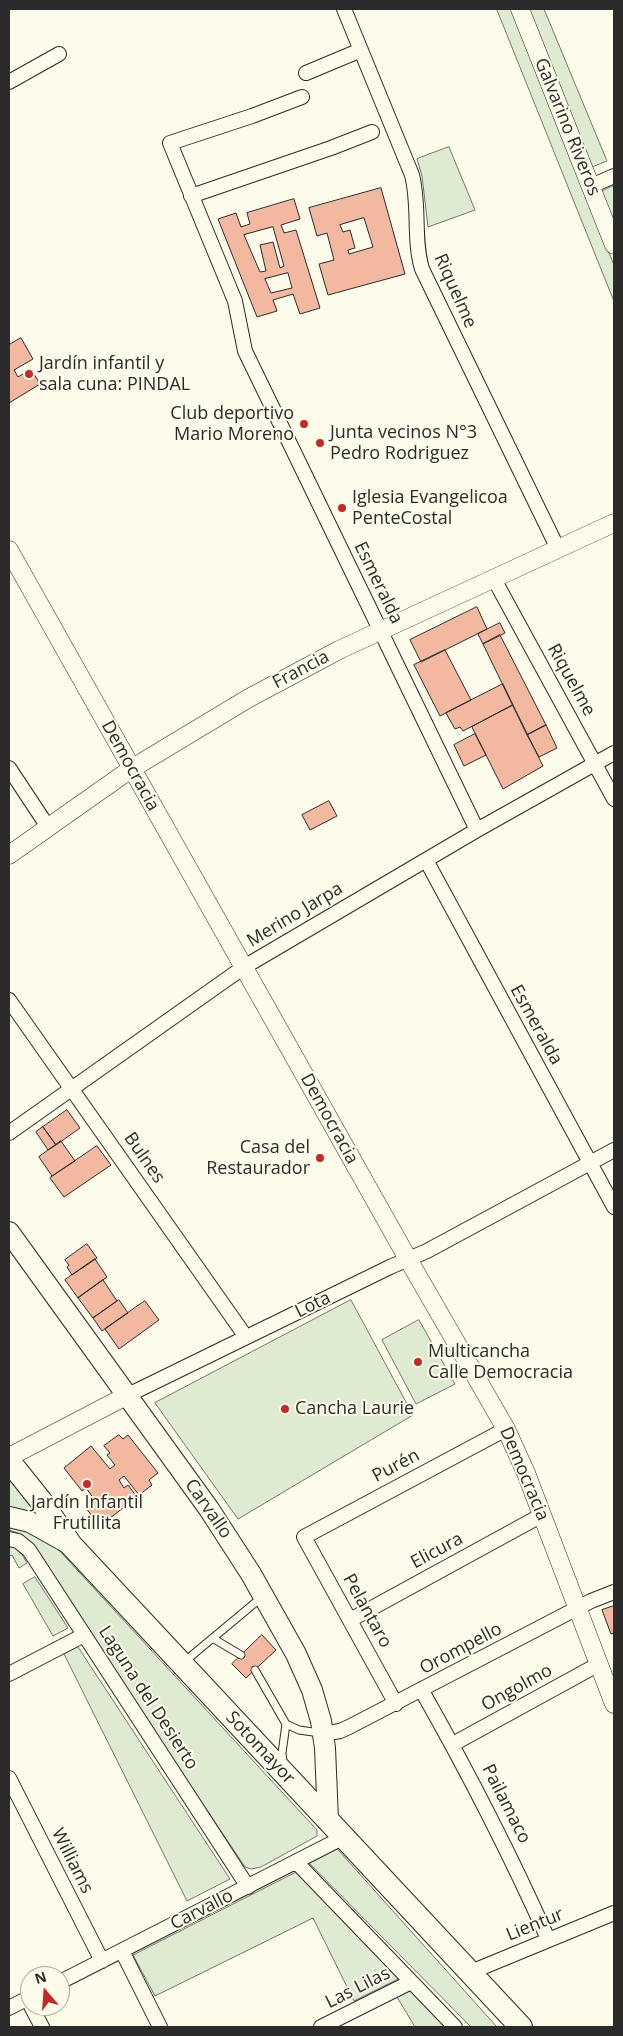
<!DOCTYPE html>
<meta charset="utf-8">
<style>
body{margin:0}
#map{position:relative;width:623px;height:2036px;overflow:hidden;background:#fdfbea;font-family:"Open Sans",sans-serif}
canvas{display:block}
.frame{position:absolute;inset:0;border:10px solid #2b2b2b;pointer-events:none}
.north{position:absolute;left:20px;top:1966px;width:50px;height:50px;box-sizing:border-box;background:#fdfbea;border:1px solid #a9a89e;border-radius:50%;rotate:342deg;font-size:14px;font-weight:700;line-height:20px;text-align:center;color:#2b2b2b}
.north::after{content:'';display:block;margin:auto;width:18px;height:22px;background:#c62828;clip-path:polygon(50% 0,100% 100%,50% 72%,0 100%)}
</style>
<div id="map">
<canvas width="623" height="2036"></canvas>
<div class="frame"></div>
<div class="north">N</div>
</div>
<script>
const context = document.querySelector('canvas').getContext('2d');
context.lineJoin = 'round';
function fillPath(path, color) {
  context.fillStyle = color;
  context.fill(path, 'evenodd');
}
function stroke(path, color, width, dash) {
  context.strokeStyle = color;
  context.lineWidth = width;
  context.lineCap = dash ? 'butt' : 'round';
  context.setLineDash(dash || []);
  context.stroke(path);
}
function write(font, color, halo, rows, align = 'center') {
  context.font = font + ' "Open Sans",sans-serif';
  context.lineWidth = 4;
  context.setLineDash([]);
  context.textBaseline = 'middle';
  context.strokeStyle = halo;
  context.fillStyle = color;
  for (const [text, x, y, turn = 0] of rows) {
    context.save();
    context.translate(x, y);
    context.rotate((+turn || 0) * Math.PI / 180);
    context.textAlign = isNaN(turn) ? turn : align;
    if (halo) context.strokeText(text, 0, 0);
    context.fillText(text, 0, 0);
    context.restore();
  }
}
const green = new Path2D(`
 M497 9H511L614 265V301Z
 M529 9H544L607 161 592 167Z
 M449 147 475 210 428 227 422 176 417 159Z
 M613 186 614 190V225L601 192Z
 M351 1300 413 1415 238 1519 155 1403Z
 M419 1320 455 1384 416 1404 382 1340Z
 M9 1474 38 1516 9 1508Z
 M13 1522 55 1546 317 1830V1836L261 1867 251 1869 245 1867 25 1538 18 1533 9 1530V1523Z
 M9 1545C19 1546 22 1555 27 1563L19 1568 12 1555 9 1556Z
 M35 1577 68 1628 53 1636 23 1584Z
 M78 1647 230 1879 187 1901 64 1654Z
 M331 1842 497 2027H471L308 1862Z
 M301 1872 400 1978 354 2001 313 1918 155 1996 133 1955 294 1873Z
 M414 1988 452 2027H415L397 1997Z`);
const building = new Path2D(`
 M381 188 405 274 328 295 319 264 334 260 327 233 317 236 309 208ZM364 218 373 247 349 254 348 250 355 248 350 230 343 232 340 225Z
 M294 199 300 219 281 225 284 233 296 230 320 308 300 314 293 294 273 300 277 311 257 317 218 219 236 213 241 227 250 224 247 213ZM273 227 284 266 280 268 273 242 260 245 266 271 260 272 244 235ZM288 273 292 288 271 293 265 279Z
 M21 338 33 359 14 370 18 377 31 369 40 384 9 403V345Z
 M477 607 487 629 421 662 410 640Z
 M500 623 505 633 483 644 478 634Z
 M500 635 546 725 527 735 483 644Z
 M445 650 471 700 440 716 414 665Z
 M503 684 513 705 463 731 460 727 455 729 446 713Z
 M513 705 543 766 503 789 472 727Z
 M546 725 557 748 539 757 527 735Z
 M475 734 486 755 464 766 454 745Z
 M329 801 337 816 310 830 302 815Z
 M67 1110 80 1128 56 1145 43 1127Z
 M43 1127 56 1145 48 1150 36 1132Z
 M61 1141 75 1161 52 1176 39 1157Z
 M97 1146 111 1165 64 1197 50 1178Z
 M87 1244 97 1258 72 1275 67 1267 69 1265 65 1260Z
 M95 1259 107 1277 78 1298 65 1280Z
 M103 1280 117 1301 93 1318 78 1298Z
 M119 1300 128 1313 102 1331 93 1318Z
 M145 1301 159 1320 119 1349 105 1329Z
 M119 1435 123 1439 128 1435 158 1473 149 1480 152 1485 139 1495 124 1476 119 1480 124 1488 128 1485 137 1497 100 1526 85 1507 94 1499 86 1488 82 1491 64 1468 91 1446 110 1469 115 1465 107 1455 110 1453 104 1446Z
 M614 1606V1633L611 1634 602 1610Z
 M262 1635 276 1650 246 1678 232 1664Z`);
const service = new Path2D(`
 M214 1639 241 1655
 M184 1662 262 1597
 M255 1670 286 1724 282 1753 283 1763
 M286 1724 299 1730 320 1733`);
const minor = new Path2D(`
 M344 9 412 175C420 206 413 239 422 269L558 549
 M306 73 361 50
 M9 82 59 54
 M302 97 252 116 170 143 235 301 245 351 477 830
 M591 186 614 176
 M191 196 331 148 372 132
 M494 579 614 799
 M9 768 48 827
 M426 860 614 1207
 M9 1000 246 1337
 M9 1133 244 967 477 830 614 753
 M126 1396 390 1267 427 1251 614 1150
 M9 1539 18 1541 29 1550 248 1887
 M350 1620 542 1515
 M9 1674 84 1635
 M422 1691C468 1772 510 1854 548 1939
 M396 1704 304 1537 506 1429
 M323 1734 340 1731 349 1727 591 1601 614 1592
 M453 1744 599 1664
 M9 1778 102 1961
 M293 1864H297L300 1866 455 2027
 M122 1951 160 2027
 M471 1972 614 1913
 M60 1982 344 1837
 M31 2006 42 2027
 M9 2008 30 1997
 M321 2027 411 1982`);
const tertiary = new Path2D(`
 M520 9 614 245
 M9 550 408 1259 506 1429 526 1473 614 1704
 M9 855 131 769 249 698 339 650 614 523
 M9 1457 126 1396`);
const secondary = new Path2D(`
 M9 1232 209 1509 251 1574 296 1654 312 1690 321 1721 325 1748 328 1820
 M9 1517 30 1522 71 1545`);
const primary = new Path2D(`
 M9 1461 41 1501 71 1545 521 2027`);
const markers = [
 [29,374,5,"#c62828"],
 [304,424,5,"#c62828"],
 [320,443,5,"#c62828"],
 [342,508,5,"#c62828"],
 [320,1158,5,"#c62828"],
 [418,1362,5,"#c62828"],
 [285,1409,5,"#c62828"],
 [87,1484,5,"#c62828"]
];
const streetNames = [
 ["Galvarino Riveros",567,127,68],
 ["Riquelme",455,291,66],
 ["Esmeralda",378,583,64],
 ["Francia",301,670,-28],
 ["Riquelme",571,680,61],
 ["Democracia",130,766,61],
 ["Merino Jarpa",295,915,-31],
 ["Esmeralda",536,1025,61],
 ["Democracia",329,1119,61],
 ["Bulnes",144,1158,55],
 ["Lota",313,1305,-26],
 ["Purén",396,1466,-28],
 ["Democracia",524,1474,67],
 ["Carvallo",208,1509,55],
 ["Elicura",437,1551,-28],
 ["Pelantaro",367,1611,61],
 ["Orompello",461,1649,-28],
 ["Ongolmo",517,1688,-29],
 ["Laguna del Desierto",148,1698,57],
 ["Sotomayor",260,1748,47],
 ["Pailamaco",506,1804,63],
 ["Williams",72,1861,63],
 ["Carvallo",202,1910,-27],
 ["Lientur",535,1925,-22],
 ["Las Lilas",358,1988,-27]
];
const poiNames = [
 ["Jardín infantil y",39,364],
 ["sala cuna: PINDAL",39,385],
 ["Club deportivo",294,414,"right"],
 ["Mario Moreno",294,435,"right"],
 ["Junta vecinos N°3",330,433],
 ["Pedro Rodriguez",330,454],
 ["Iglesia Evangelicoa",352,498],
 ["PenteCostal",352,519],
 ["Casa del",310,1148,"right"],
 ["Restaurador",310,1169,"right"],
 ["Multicancha",428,1352],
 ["Calle Democracia",428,1373],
 ["Cancha Laurie",295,1409],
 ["Jardín Infantil",87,1503,"center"],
 ["Frutillita",87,1524,"center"]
];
fillPath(green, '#deebd1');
stroke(green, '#74746e', 1);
fillPath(building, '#f2b8a0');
stroke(building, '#2b2b2b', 1);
stroke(service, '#2b2b2b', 9);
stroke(minor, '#2b2b2b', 16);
stroke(tertiary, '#2b2b2b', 19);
stroke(secondary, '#2b2b2b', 22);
stroke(primary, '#2b2b2b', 24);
stroke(service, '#fdfbea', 7);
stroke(minor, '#fdfbea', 14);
stroke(tertiary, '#fdfbea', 18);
stroke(secondary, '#fdfbea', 20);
stroke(primary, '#fdfbea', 22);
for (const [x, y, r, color] of markers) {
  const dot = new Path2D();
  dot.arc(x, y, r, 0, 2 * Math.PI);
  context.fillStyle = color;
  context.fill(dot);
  stroke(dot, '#fdfbea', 2);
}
write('18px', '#2b2b2b', '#fdfbea', streetNames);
write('18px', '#2b2b2b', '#fdfbea', poiNames, 'left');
</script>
